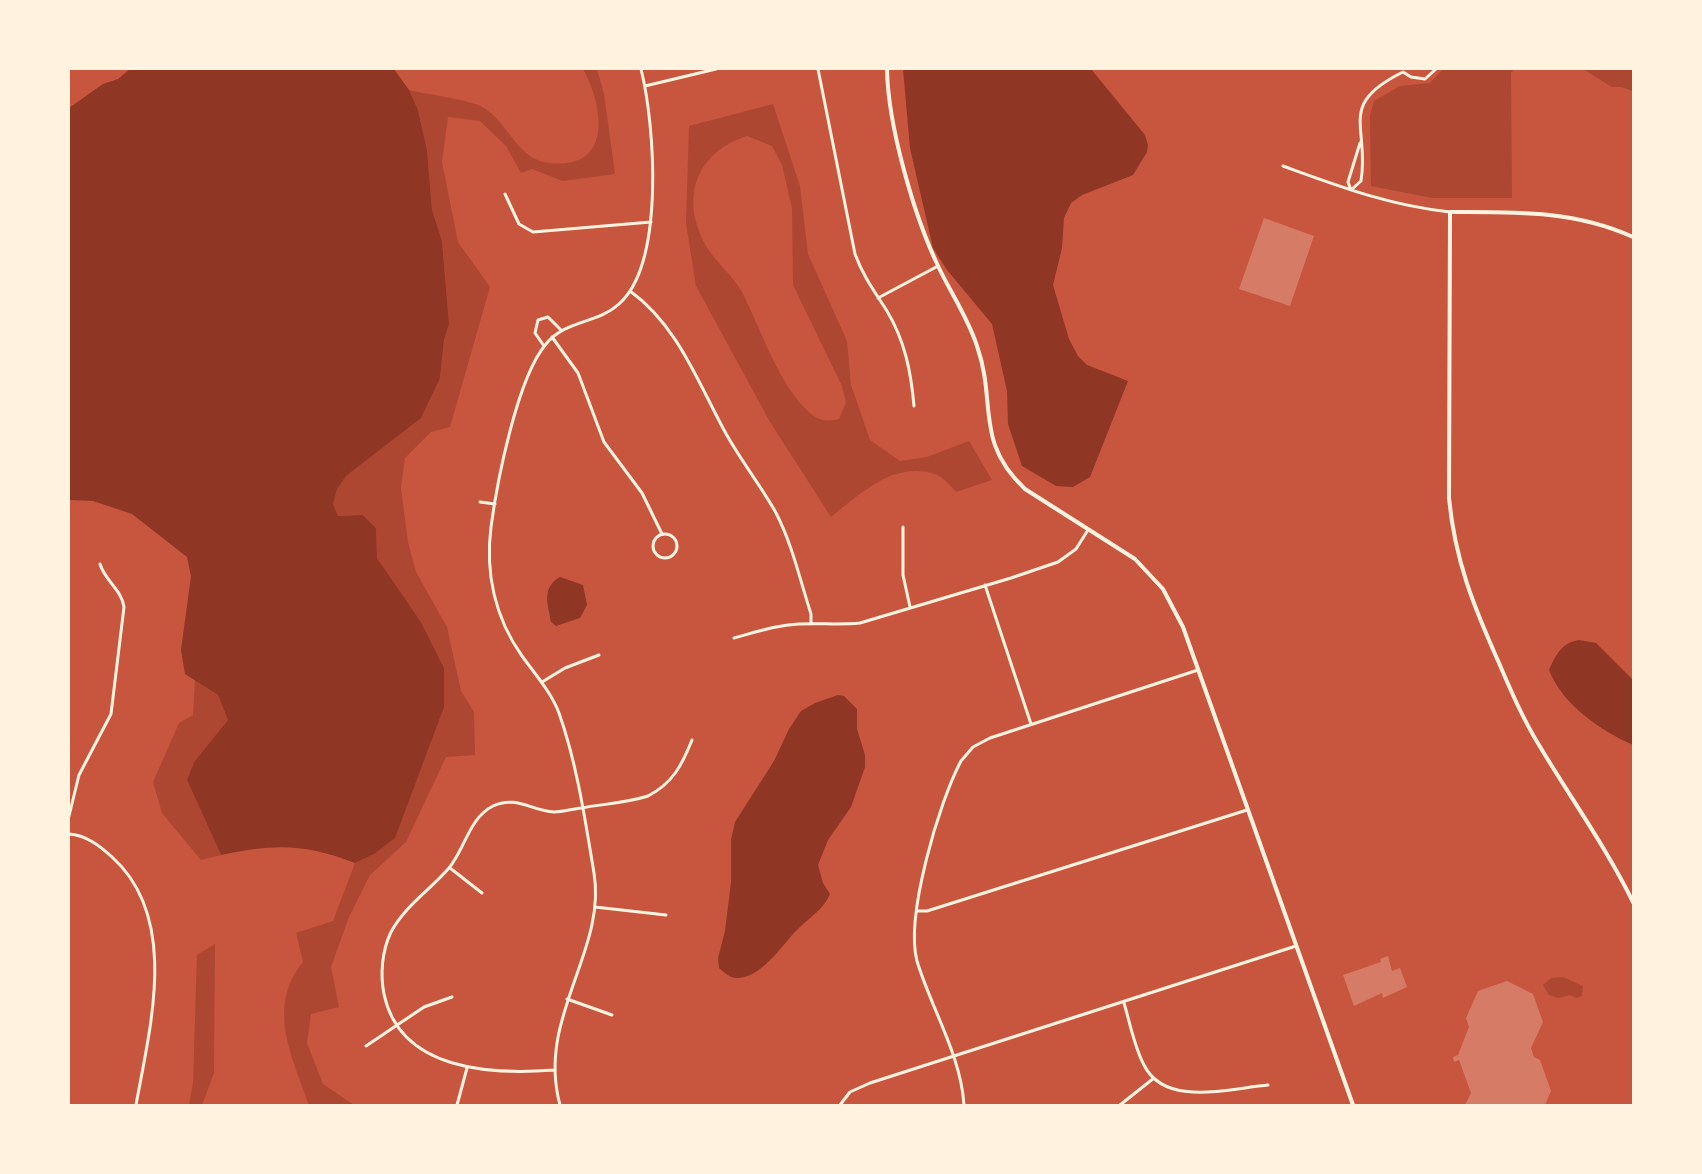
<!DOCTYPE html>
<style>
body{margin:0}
#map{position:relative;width:1702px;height:1174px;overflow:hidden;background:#c8553d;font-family:Montserrat,sans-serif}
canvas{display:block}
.frame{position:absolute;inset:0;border:70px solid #fff3e0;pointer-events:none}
</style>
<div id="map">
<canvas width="1702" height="1174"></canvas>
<div class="frame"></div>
</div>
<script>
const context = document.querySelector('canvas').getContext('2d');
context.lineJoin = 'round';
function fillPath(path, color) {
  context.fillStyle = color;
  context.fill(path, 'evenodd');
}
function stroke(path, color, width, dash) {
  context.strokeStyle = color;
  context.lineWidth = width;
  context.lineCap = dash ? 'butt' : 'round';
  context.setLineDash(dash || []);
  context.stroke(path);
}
const green = new Path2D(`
 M583 69H597L604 94 615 174 563 181 532 169 521 173 506 146 480 121 448 117 442 162 458 242 490 287 450 427 431 432 405 458 401 488 408 542 416 572 447 627 461 691 474 712 475 755 446 757 406 842 370 875 349 917 331 967 339 1007 311 1014 307 1043 323 1084 354 1105H309C292 1056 266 1007 303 962L296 933 333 921 355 863 374 854 444 668 421 622 377 558 376 528 363 515 338 516 333 504 337 489 346 476 407 428 440 378 444 340 449 324 442 241 432 210 427 150 418 110 409 90C425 94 473 100 484 108 506 121 515 152 540 161 549 164 558 164 567 163 614 157 599 97 583 69Z
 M1443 69H1516L1511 72 1512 198H1432L1371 186 1370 115 1374 101 1400 86 1430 83Z
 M1583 69H1633V91L1621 87H1612Z
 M773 104 800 186 808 254 847 341 851 385 870 440 900 461 927 457 969 441 992 480 956 492C951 487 943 476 935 474 894 461 861 493 831 517L770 422 696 286 686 223 689 126ZM747 136 772 146 782 165 792 208 793 285 842 386 846 403 839 419C828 422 818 421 809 412 778 384 761 329 742 292 733 276 718 264 708 249 679 201 694 153 747 136Z
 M195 680 218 695 228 720 194 762 187 780 221 855 201 860 162 813 153 782 179 723 193 715Z
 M215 944 214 1073 202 1105H189L193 1083 197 955Z
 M1563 977 1583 986 1582 996 1576 998 1570 995 1558 998 1549 995 1543 985 1551 978Z`);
const water = new Path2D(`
 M130 69H394L409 90 418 110 427 150 432 210 442 241 449 324 444 340 440 378 421 418 346 476 337 489 333 504 338 516 363 515 376 528 377 558 421 622 444 668V707L395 838 374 854 355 863C304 843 273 844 221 855L187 780 194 762 228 720 218 695 185 674 181 650 191 576 187 557 132 514 93 501 69 500V108L103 84 118 79Z
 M903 69H1091L1145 135 1148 145 1147 152 1133 175 1082 195 1071 203 1064 218 1062 248 1053 285 1069 339 1078 356 1087 365 1128 381 1090 477 1073 487 1056 486 1022 466 1008 424 1007 391 992 324 947 270 933 248 910 148Z
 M560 577 583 585 587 605 580 618 556 626 551 622C548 604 541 588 560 577Z
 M1579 640 1596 643 1633 680V745C1600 730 1563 705 1549 670 1556 655 1561 643 1579 640Z
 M838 695 844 696 857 709V729L865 755V767L851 807 828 840 818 865 823 883 830 894C824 909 810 917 799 928 782 944 765 975 739 978 731 979 725 973 719 968L718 958 725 931 731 882V840L735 822 774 761 789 729 801 711 815 703Z`);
const building = new Path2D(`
 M1264 218 1314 236 1290 306 1239 289Z
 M1388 956 1392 971 1400 968 1407 987 1383 998 1382 993 1354 1006 1343 975 1381 962 1380 959Z
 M1507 981 1533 994 1543 1022 1531 1048 1534 1057 1540 1060 1551 1091 1545 1105H1465L1471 1093 1459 1060 1454 1062 1453 1057 1458 1055 1469 1027 1466 1018 1478 991Z`);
const minor = new Path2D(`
 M818 69 855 254C863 276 875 292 887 311 905 341 911 372 914 406
 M645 86 716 69
 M1283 166C1341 187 1388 205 1450 212
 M1351 190 1361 181C1370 126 1336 105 1403 72L1411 77 1425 79 1436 69
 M1351 190 1348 182 1360 143
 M505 194 519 224 533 232 651 222
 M630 291C677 325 697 380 724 430 739 458 759 483 775 511 792 543 800 580 811 614V623
 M878 298 938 266
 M552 337 578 373 604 442 642 493 662 534
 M544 346 535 333 538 320 548 317 561 330
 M480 502 495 504
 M903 527V575L910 607
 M653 546a12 12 0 1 1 24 0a12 12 0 1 1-24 0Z
 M985 585 1031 724
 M734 638C756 632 776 625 799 624 820 623 839 625 860 623L1011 578 1058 562 1076 549 1088 530
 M542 682 565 668 599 655
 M69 816 79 775 111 714 124 607C122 590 105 581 100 564
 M69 834C86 835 100 846 112 857 180 918 150 1027 136 1105
 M450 868 482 893
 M595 907 666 915
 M917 911H927L1247 810
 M567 999 612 1015
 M1124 1003C1130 1023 1134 1046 1144 1065 1165 1108 1231 1088 1268 1085
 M366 1046 424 1007 452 997
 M554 1070C492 1075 400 1071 384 994 380 974 382 951 391 932 405 906 430 890 449 868 465 849 469 818 493 806 516 795 532 811 554 812 563 812 572 809 581 808 603 804 626 803 648 796 673 783 682 765 692 740
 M457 1105 467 1068
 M560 1105C536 1018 607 951 594 873 585 819 577 764 559 713 551 692 535 674 522 656 495 618 485 573 491 527 497 482 517 378 546 344 565 320 597 324 619 304 665 263 655 125 641 69
 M840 1105 850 1092 870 1083 1296 946
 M964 1105C961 1055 931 1008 917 961 905 917 939 802 961 761L973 747 990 738 1198 670
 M1120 1105 1154 1078`);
const tertiary = new Path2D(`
 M887 69C888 126 914 216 939 268 951 293 968 318 977 346 997 403 974 441 1025 489L1135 559 1163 589 1183 627 1353 1105
 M1633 237C1574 210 1514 212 1450 212L1449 498C1455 561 1474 607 1499 663 1511 691 1523 719 1539 745 1570 797 1606 847 1633 902`);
fillPath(green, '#ae4732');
fillPath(water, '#8f3625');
fillPath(building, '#d67c66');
stroke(minor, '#fff3e0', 3);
stroke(tertiary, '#fff3e0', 4);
</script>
